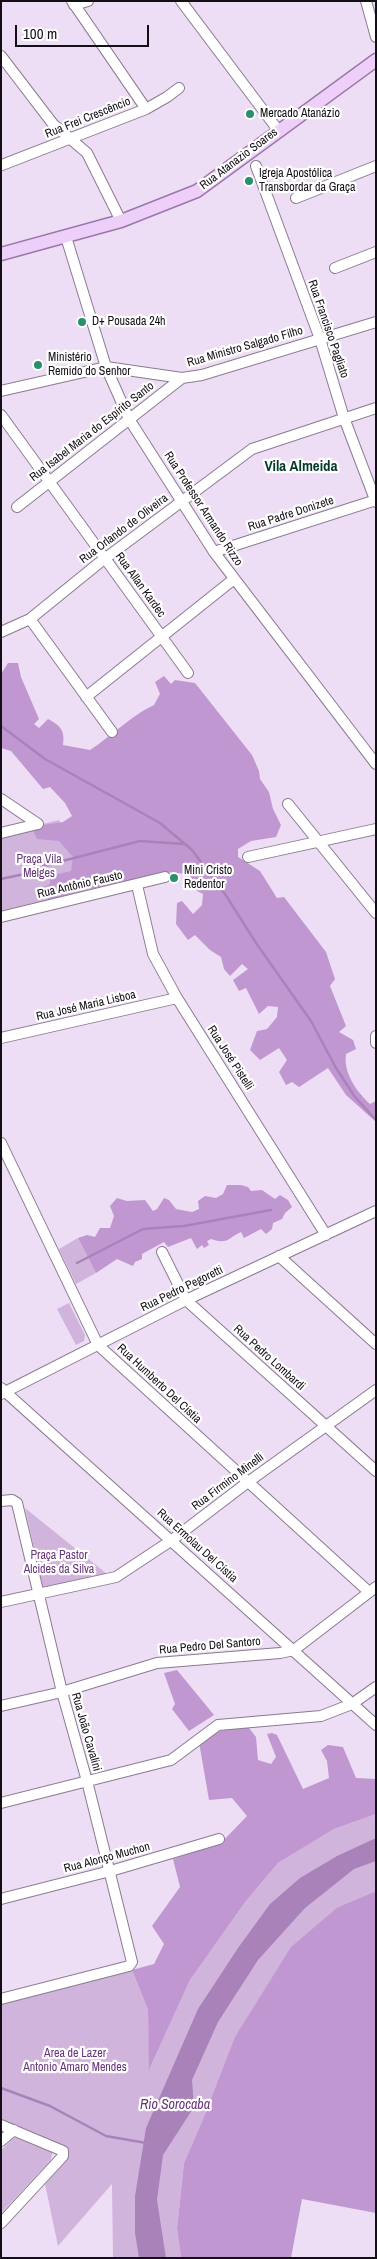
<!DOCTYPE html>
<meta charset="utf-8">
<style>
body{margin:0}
#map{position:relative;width:377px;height:2259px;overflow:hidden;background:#eedef5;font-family:"Archivo Narrow",sans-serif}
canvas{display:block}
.frame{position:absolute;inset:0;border:2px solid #140e16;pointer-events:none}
.scale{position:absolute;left:15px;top:25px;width:134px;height:22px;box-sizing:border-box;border:2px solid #140e16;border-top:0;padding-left:6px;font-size:15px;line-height:18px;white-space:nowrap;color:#140e16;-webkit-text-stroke:4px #fff;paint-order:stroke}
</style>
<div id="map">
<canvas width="377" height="2259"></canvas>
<div class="frame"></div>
<div class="scale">100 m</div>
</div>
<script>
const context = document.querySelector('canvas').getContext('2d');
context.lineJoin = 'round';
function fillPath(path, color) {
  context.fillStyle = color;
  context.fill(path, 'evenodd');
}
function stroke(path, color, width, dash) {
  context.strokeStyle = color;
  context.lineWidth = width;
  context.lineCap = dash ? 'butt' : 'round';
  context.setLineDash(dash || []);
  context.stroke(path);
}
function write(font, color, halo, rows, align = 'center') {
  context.font = font + ' "Archivo Narrow",sans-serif';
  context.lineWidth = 4.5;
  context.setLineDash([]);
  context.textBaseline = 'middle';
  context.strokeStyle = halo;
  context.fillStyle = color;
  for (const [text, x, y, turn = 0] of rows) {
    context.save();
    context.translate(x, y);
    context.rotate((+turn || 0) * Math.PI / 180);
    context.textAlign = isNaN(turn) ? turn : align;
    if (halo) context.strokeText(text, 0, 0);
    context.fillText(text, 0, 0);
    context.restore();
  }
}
const green = new Path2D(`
 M59 820 93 893 1 915V834Z
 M78 1238 96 1273 76 1284 59 1249Z
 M69 1303 85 1335 84 1341 76 1345 57 1309Z
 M25 1508 107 1574 43 1588Z
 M376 1814V1891L338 1907 206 2112 184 2163 177 2229 181 2258H113L112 2184 58 2246 45 2184 67 2160 68 2152 64 2147 1 2120V2003L132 1970 148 2010 150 2068 190 1980 246 1901 278 1863 334 1829Z
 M23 2136 49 2148 52 2153 51 2160 1 2213V2150L14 2138Z`);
const forest = new Path2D(`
 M8 663H18L21 677 39 719 34 724 39 728 48 719C61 726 65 731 63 745L90 750C112 736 130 716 154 705L160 694 155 682 164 676 171 684 175 680 195 683 252 755 259 771 260 779 269 792 273 809 281 825 276 837 251 841 238 849V857L260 871 277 898 284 897 326 952 335 979 330 986 346 1026 339 1032 353 1040 356 1049 346 1054C343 1073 357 1092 370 1104L376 1101V1122L346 1095 328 1068 299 1087 292 1082 286 1085 279 1072 287 1060 279 1048 260 1060 250 1050 257 1031 267 1029 277 1017 278 1007 268 1006 259 1014 246 988 239 991 233 980 248 969 242 964 230 976 224 969 221 957 210 950 195 935 188 940 176 924 177 903 182 901 193 914 202 905 203 894 197 891 189 874 165 872 91 889 89 885 65 896 48 899 41 888 50 884V876L71 871 73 857 59 841 37 839 33 831 36 826 63 822 72 816 65 803 50 787 43 789 11 751 1 748V674Z
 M227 1185H241L248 1187 251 1191 262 1190 275 1199 280 1195 288 1200 292 1207 285 1213 282 1219 273 1223 272 1229 266 1234 261 1229 244 1238 241 1232C228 1238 228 1245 211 1239L207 1241 209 1245 204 1248 202 1245 197 1249 191 1238 168 1247 164 1242 142 1254V1259L135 1262 133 1266 117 1259 96 1273 78 1238 87 1235 95 1237 100 1228H110L114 1216 110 1206 117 1198 127 1201 145 1200 153 1211 157 1209 164 1198 169 1200 176 1209 192 1212 199 1209 198 1201 205 1196 216 1198 223 1194Z
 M177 1670 214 1715 189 1731 172 1709 175 1704 164 1673Z
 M236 1728H249L256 1737 258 1760 271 1764 276 1757 267 1734 272 1733 277 1735 303 1789 329 1778 327 1761 321 1750 328 1745 343 1747 356 1778 376 1779V1814L334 1829 278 1863 246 1901 190 1980 149 2070 148 2010 132 1970 154 1964 164 1944 152 1926 180 1887 173 1859 221 1843 247 1816 232 1798 209 1800 199 1742 220 1731Z
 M376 1891V2213L302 2199 291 2258H181L177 2229 184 2163 206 2112 235 2037 291 1947 338 1907Z`);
const water = new Path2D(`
 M376 1838V1861L354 1869 305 1908 258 1960 218 2022 192 2080 194 2107 163 2155 157 2200 166 2258H139L135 2233V2196L146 2128 198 2009 238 1948 270 1904 300 1878 337 1856Z`);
const stream = new Path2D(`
 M1 726 45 759 160 823 192 850 227 897 256 943 311 1021 336 1068 355 1097 376 1120
 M43 866 140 841 184 844
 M1 879 29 873
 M77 1263 143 1229 184 1226 271 1210
 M1 2088 50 2106 106 2136 146 2143`);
const minor = new Path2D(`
 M72 1 146 109
 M181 1 278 130
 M366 1 376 37
 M74 5 88 1
 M1 56 53 124 87 153 121 221
 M2 165 146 109 167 97 179 88
 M256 166 320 339 344 418 376 502
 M296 198 376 166
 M66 237 106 367 129 419 214 552 376 764
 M335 268 376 252
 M1 391 106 367 182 378 202 375 376 322
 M1 415 188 673
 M17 507 182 378
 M214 552 376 500
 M30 619 112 732
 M1 632 30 619 99 563 252 449 376 408
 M86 697 234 579
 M1 799 38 824
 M288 804 376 913
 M1 833 38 824
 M248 857 376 829
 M137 885 153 954 177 998 326 1235
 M1 917 165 877
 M376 1036V1043
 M1 1038 177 998
 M1 1143 98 1345 369 1592
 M162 1252 186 1300 376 1471
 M279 1256 376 1344
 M1 1388 376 1725
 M1 1394 186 1300 376 1211
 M1 1501 12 1500 17 1503 62 1692 87 1781 132 1962 129 1966 1 1999
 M1 1602 116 1577 172 1540 248 1482 376 1390
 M1 1706 62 1692 157 1663 280 1653 294 1650 376 1587
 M1 1803 171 1760 218 1725 321 1716 352 1704 376 1687
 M1 1899 114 1870 219 1839
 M1 2125 63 2151V2156L1 2223
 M1 2141 14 2130`);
const major = new Path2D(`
 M1 254 121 221 197 191 376 60`);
const markers = [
 [250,114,5,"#29906d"],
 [249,181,5,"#29906d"],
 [82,322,5,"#29906d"],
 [38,365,5,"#29906d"],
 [174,878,5,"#29906d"]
];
const poiNames = [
 ["Mercado Atanázio",260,114],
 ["Igreja Apostólica",259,174],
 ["Transbordar da Graça",259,188],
 ["D+ Pousada 24h",92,322],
 ["Ministério",48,358],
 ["Remido do Senhor",48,372],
 ["Mini Cristo",184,871],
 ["Redentor",184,885]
];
const streetNames = [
 ["Rua Frei Crescêncio",88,118,-22],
 ["Rua Atanazio Soares",239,159,-37],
 ["Rua Francisco Pagliato",328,329,71],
 ["Rua Ministro Salgado Filho",245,347,-16],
 ["Rua Isabel Maria do Espírito Santo",92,432,-38],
 ["Rua Professor Armando Rizzo",203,509,57],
 ["Rua Padre Donizete",291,514,-18],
 ["Rua Orlando de Oliveira",124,529,-37],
 ["Rua Allan Kardec",140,585,54],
 ["Rua Antônio Fausto",80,885,-13],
 ["Rua José Maria Lisboa",86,1006,-13],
 ["Rua José Pistelli",230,1058,57],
 ["Rua Pedro Pegoretti",182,1289,-26],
 ["Rua Pedro Lombardi",269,1358,42],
 ["Rua Humberto Del Cístia",159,1384,43],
 ["Rua Firmino Minelli",228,1482,-37],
 ["Rua Ermolau Del Cístia",197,1546,42],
 ["Rua Pedro Del Santoro",210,1646,-5],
 ["Rua João Cavalini",86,1732,74],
 ["Rua Alonço Muchon",107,1858,-15]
];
const parkNames = [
 ["Praça Vila",39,860],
 ["Melges",39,874],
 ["Praça Pastor",59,1556],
 ["Alcides da Silva",59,1570],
 ["Area de Lazer",75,2054],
 ["Antonio Amaro Mendes",75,2068]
];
const waterNames = [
 ["Rio Sorocaba",175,2105]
];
const quarterNames = [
 ["Vila Almeida",301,467]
];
fillPath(green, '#d0b4dc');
fillPath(forest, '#c097d1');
fillPath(water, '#aa82ba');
stroke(stream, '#aa82ba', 2.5);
stroke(minor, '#8a7b91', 12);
stroke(major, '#9a77a8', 15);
stroke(minor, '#fff', 10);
stroke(major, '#eecffa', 12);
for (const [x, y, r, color] of markers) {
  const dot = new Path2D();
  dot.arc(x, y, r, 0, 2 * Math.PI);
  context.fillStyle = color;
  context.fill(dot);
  stroke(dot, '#fff', 2);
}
write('12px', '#140e16', '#fff', poiNames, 'left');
write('12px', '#140e16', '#fff', streetNames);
write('12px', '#67347a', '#fff', parkNames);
write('italic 14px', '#67357a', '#fff', waterNames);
write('bold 15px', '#043827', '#fff', quarterNames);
</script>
